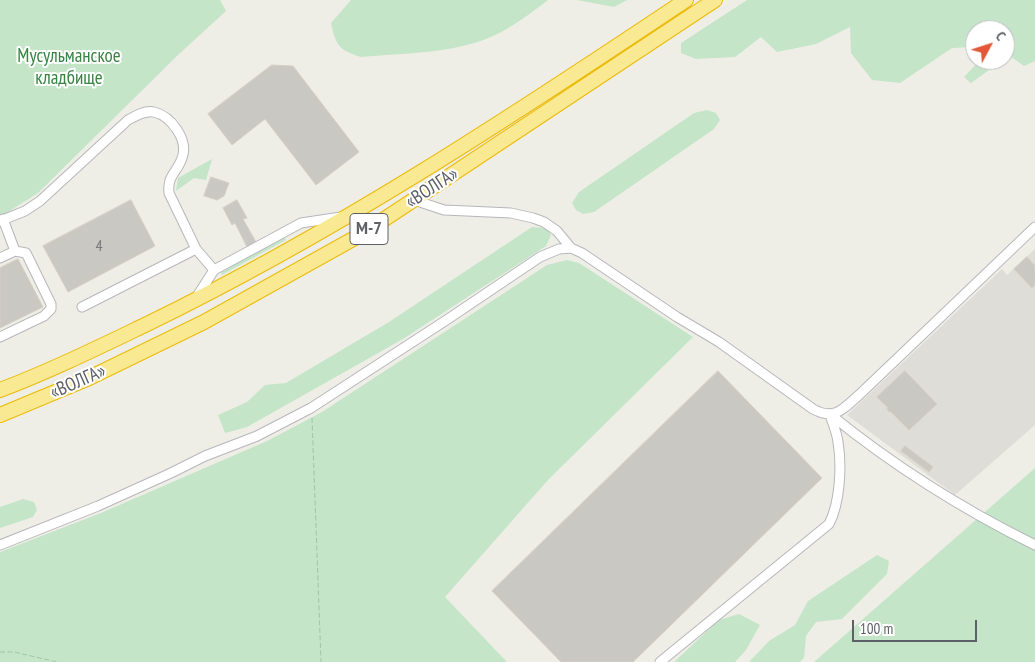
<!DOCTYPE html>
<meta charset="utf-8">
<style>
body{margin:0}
#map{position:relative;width:1035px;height:662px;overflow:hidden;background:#efeee6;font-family:"PT Sans Narrow",sans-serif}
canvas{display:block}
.north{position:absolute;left:965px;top:20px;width:50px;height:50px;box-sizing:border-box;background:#fff;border:1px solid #bebfc2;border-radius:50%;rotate:50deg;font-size:14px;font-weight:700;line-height:20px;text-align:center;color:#5d6066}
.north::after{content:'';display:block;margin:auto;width:18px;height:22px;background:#e35638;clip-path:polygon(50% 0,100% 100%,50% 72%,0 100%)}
.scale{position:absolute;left:852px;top:620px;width:125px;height:22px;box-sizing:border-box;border:2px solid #5d6066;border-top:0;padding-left:6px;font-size:15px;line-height:18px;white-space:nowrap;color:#5d6066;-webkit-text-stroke:4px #fff;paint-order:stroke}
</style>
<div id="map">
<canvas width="1035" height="662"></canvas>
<div class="north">С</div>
<div class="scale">100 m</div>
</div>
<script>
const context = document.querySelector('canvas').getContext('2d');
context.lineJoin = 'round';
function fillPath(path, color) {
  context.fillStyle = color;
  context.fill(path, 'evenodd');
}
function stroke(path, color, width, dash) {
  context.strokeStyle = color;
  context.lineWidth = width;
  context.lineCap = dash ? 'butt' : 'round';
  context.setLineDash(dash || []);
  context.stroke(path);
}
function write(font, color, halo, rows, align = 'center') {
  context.font = font + ' "PT Sans Narrow",sans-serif';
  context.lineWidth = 4;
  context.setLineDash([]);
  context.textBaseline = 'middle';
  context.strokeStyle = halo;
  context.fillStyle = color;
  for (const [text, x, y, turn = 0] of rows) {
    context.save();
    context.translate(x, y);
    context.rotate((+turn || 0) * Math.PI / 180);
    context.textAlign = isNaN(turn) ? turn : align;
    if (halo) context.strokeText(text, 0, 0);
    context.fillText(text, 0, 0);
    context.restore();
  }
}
const industrial = new Path2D(`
 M1035 249V425L955 495 847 415 1002 269 1007 275Z`);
const green = new Path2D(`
 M0 0H220L226 11 178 55 38 193 0 217Z
 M351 0H548C531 13 513 27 493 36 453 54 405 53 361 57 339 50 336 46 331 23Z
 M577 0H627L614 7Z
 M747 0H1035V61L1024 66 1010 56 1005 59V30H975V47L952 48 900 83 872 80 851 53 850 27 816 44 777 52 761 37 735 57 696 59 681 53V43Z
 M980 60H1003L971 83 964 77Z
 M707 110 716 113 720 120 714 129 594 212 583 214 576 210 572 203 579 192 694 113Z
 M212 159 206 180 194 178 176 191 178 178Z
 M532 227 546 228 551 235 546 246 403 339 247 427 225 433 218 415 247 402 265 385 286 383 389 322Z
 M284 237 286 240 222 275 220 271Z
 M567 260 579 263 693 337 548 480 445 597 507 662H0V552L101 513 267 441 322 412 547 265Z
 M1035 468V662H814Z
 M23 499 34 502 37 510 33 517 0 528V507Z
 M877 555 889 561 887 574 842 619 816 622 806 636 804 658 800 662H749L769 641 795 625 808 601Z
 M739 614 760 625 746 650 735 662H674L719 620Z`);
const building = new Path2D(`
 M272 65 293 66 359 152 316 185 265 119 232 145 208 114Z
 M211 177 229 183 224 196 217 200 204 196Z
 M131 200 155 246 68 292 43 246Z
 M237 200 247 218 243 219 256 242 247 247 235 223 232 225 223 208Z
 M1027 257 1035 266V285L1032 288 1014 269Z
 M18 259 43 307 0 328V268Z
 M718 371 822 478 633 662H561L492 591Z
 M905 371 937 404 909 430 890 411 889 412 887 409 888 408 877 397Z
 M905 446 933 467 929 472 901 451Z`);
const path = new Path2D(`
 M312 418 321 662
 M0 652H14L57 662`);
const minor = new Path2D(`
 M414 200 444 210 511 213 533 218 544 222 557 231 571 248 582 253 677 317 719 342 813 409C835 421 843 409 859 395L1035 227
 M3 219 15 251
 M0 221 25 211 40 201 128 120C135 116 145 110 154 112 171 116 189 140 182 158 177 173 167 175 169 193L196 249 214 270
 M0 258 15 251 26 253 51 304V309L44 316 0 337
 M196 298 214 270 301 223 341 217
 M82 307 196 249
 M831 415C894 466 962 509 1035 545
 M0 545 98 506 171 473 205 456 257 436 311 408 448 319 540 257 559 249 571 248
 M660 662 829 524C840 503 842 466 838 442 837 433 833 424 830 415`);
const highway = new Path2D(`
 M0 390C50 371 97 348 145 325 335 233 511 117 686 0
 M0 415 89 378 204 322 362 234 715 0`);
const numberNames = [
 ["4",99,246]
];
const shields = [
 [369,229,38]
];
const shieldNames = [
 ["М-7",369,229]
];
const parkNames = [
 ["Мусульманское",69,57],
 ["кладбище",69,79]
];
const streetNames = [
 ["«ВОЛГА»",432,188,-33],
 ["«ВОЛГА»",78,382,-24]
];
fillPath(industrial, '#deddd8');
fillPath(green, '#c4e5c7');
fillPath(building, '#cac8c3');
stroke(building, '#d4d0c4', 1);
stroke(minor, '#b6b7bc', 11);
stroke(highway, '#ecba09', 16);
stroke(path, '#9dc6ad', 1, [5, 2.5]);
stroke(minor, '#fff', 9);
stroke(highway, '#f9e993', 14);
write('16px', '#787a7d', null, numberNames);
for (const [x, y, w] of shields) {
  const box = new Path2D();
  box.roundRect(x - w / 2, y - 15.5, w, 31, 4);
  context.fillStyle = '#fff';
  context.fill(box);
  stroke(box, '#5d6066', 1);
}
write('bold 18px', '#5d6066', null, shieldNames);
write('19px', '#388242', '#fff', parkNames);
write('19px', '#5d6066', '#fff', streetNames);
</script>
